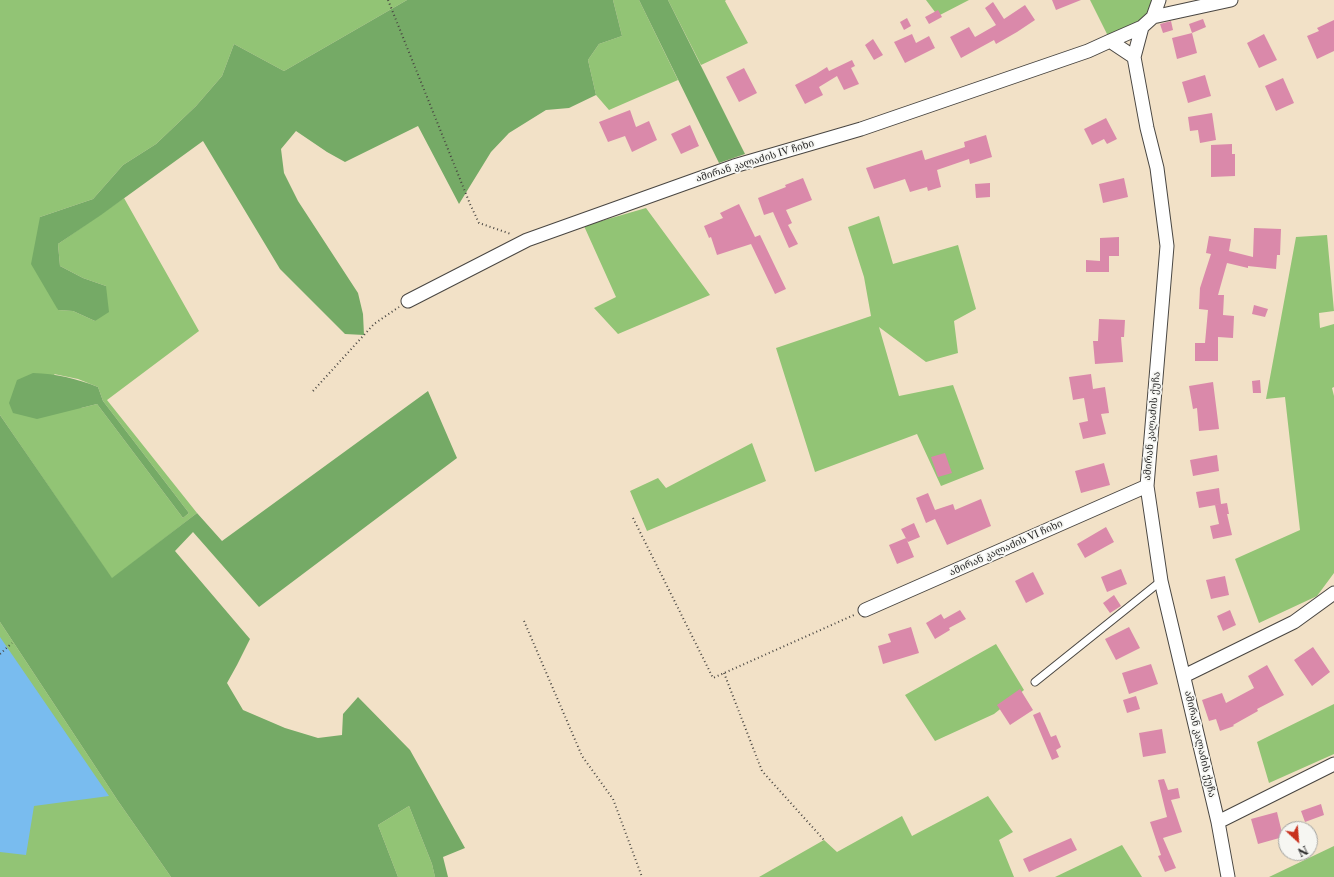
<!DOCTYPE html>
<meta charset="utf-8">
<style>
body{margin:0}
#map{position:relative;width:1334px;height:877px;overflow:hidden;background:#f2e1c7;font-family:"Libre Caslon Text",serif}
canvas{display:block}
.north{position:absolute;left:1278px;top:821px;width:40px;height:40px;box-sizing:border-box;background:#f6f6f2;border:1px solid #a5a5a2;border-radius:50%;rotate:154deg;font-size:11px;font-weight:700;line-height:16px;text-align:center;color:#2b2b2b}
.north::after{content:'';display:block;margin:auto;width:14px;height:18px;background:#c8321e;clip-path:polygon(50% 0,100% 100%,50% 72%,0 100%)}
</style>
<div id="map">
<canvas width="1334" height="877"></canvas>
<div class="north">N</div>
</div>
<script>
const context = document.querySelector('canvas').getContext('2d');
context.lineJoin = 'round';
function fillPath(path, color) {
  context.fillStyle = color;
  context.fill(path, 'evenodd');
}
function stroke(path, color, width, dash) {
  context.strokeStyle = color;
  context.lineWidth = width;
  context.lineCap = dash ? 'butt' : 'round';
  context.setLineDash(dash || []);
  context.stroke(path);
}
function write(font, color, halo, rows, align = 'center') {
  context.font = font + ' "Libre Caslon Text","Noto Serif Georgian",serif';
  context.lineWidth = 3.5;
  context.setLineDash([]);
  context.textBaseline = 'middle';
  context.strokeStyle = halo;
  context.fillStyle = color;
  for (const [text, x, y, turn = 0] of rows) {
    context.save();
    context.translate(x, y);
    context.rotate((+turn || 0) * Math.PI / 180);
    context.textAlign = isNaN(turn) ? turn : align;
    if (halo) context.strokeText(text, 0, 0);
    context.fillText(text, 0, 0);
    context.restore();
  }
}
const green = new Path2D(`
 M0 0H407L284 71 234 44 222 76 196 106 156 144 123 165 93 199 40 217 58 310 73 311 95 321 106 286 83 278 60 266 58 244 124 198 199 331 107 400 197 513 112 579 0 415ZM54 374 78 379 98 387 103 401 189 513 183 518 97 404 81 408Z
 M613 0H639L678 80 609 110 596 95 588 60 599 44 622 36Z
 M668 0H726L725 1 748 43 701 65Z
 M926 0H969L938 16Z
 M1090 0H1153L1144 20 1108 36Z
 M646 208 710 295 618 334 594 308 616 297 584 226Z
 M879 216 893 264 958 245 976 309 954 321 958 353 926 362 879 327 899 396 953 385 984 469 941 486 917 434 815 472 776 348 871 316 864 277 848 227Z
 M1327 235 1334 311 1319 313 1320 328 1334 324V387L1332 388 1334 396V573L1317 596 1259 623 1235 559 1300 530 1285 397 1266 399 1296 237Z
 M752 443 766 481 647 531 630 491 658 478 666 488Z
 M0 622 118 801 171 877H0Z
 M996 644 1024 690 994 714 935 741 905 695Z
 M1334 704V754L1269 783 1257 742Z
 M988 796 1013 832 999 840 1014 877H759L824 840 837 852 902 816 912 836Z
 M409 806 432 864 435 877H398L378 825Z
 M1122 845 1142 877H1055Z
 M1334 846V877H1269Z`);
const forest = new Path2D(`
 M407 0H613L622 36 599 44 588 60 596 95 569 108 546 110 509 133 491 152 459 204 418 126 345 162 327 152 296 131 281 149 284 173 298 201 358 293 363 314 364 335 345 334 280 269 203 141 101 215 58 244 60 266 83 278 106 286 109 312 95 321 73 311 58 310 31 264 40 217 93 199 123 165 156 144 196 106 222 76 234 44 284 71Z
 M639 0H668L745 154 719 163Z
 M33 373C57 374 75 378 98 387L103 401 189 513 183 518 97 404 37 419 13 413 9 403 17 380Z
 M428 391 457 458 259 607 193 532 175 551 250 639 237 665 227 683 243 710 285 728 318 738 342 735 343 714 358 697 410 750 465 848 443 857 448 877H435L432 864 409 806 378 825 398 877H171L118 801 0 622V415L112 578 197 513 222 541Z`);
const water = new Path2D(`
 M0 637 109 796 34 806 26 855 0 852Z`);
const building = new Path2D(`
 M1052 0H1081L1056 10Z
 M993 2 1004 19 1025 5 1035 20 1017 32 996 44 994 40 961 58 950 37 969 27 975 37 996 25 985 8Z
 M938 10 942 17 929 24 925 17Z
 M907 18 911 26 904 30 900 22Z
 M1203 19 1206 27 1192 33 1189 24Z
 M1334 20V51L1317 59 1307 36 1319 31 1317 28Z
 M1171 21 1173 30 1163 33 1160 24Z
 M1192 33 1197 53 1177 59 1172 38Z
 M912 34 916 43 929 36 935 48 905 63 894 42Z
 M1264 34 1277 60 1259 68 1247 43Z
 M873 39 883 55 874 60 865 45Z
 M852 60 855 66 851 68 859 84 844 90 837 76 819 87 823 95 805 104 795 85 816 74 827 67 829 71Z
 M744 68 757 93 739 102 726 77Z
 M1205 75 1211 96 1188 103 1182 82Z
 M1283 78 1294 103 1276 111 1265 86Z
 M630 110 636 127 649 121 657 140 632 152 625 136 608 142 599 122Z
 M1212 113 1216 140 1200 143 1198 130 1190 131 1188 117Z
 M1106 118 1117 139 1107 144 1104 139 1092 145 1084 129Z
 M690 125 699 146 681 154 671 134Z
 M986 135 992 157 970 164 969 159 937 170 941 187 928 191 927 187 910 192 905 179 874 189 866 168 922 150 925 160 965 147 964 142Z
 M1232 144V154H1235V176L1211 177V145Z
 M803 178 812 200 786 210 792 223 788 225 798 244 789 248 773 212 764 215 758 198 786 187 785 185Z
 M1124 178 1128 197 1103 203 1099 184Z
 M990 183V197L976 198 975 184Z
 M739 204 755 237 760 235 786 289 775 294 751 244 717 255 711 237 709 238 704 226 723 218 720 213Z
 M1254 228 1281 229 1280 255H1277L1276 269 1248 266V268L1227 263 1218 295H1224L1223 315 1234 316 1233 338 1218 337V361H1195V343H1205L1208 310 1199 309 1200 288 1211 254 1206 253 1209 236 1231 239 1229 251 1253 257Z
 M1119 237V256H1109V272H1086V260L1100 261V238Z
 M1254 305 1268 309 1265 317 1252 314Z
 M1099 319 1125 320 1124 337H1121L1123 362 1095 364 1093 341H1098Z
 M1091 374 1093 389 1105 387 1109 413 1101 414 1106 434 1083 439 1079 423 1088 421 1084 398 1073 400 1069 377Z
 M1260 380 1261 393H1253L1252 381Z
 M1213 382 1219 429 1199 431 1197 408 1193 409 1189 386Z
 M945 453 952 473 938 477 931 457Z
 M1217 455 1219 471 1193 476 1190 460Z
 M1104 463 1110 485 1081 493 1075 471Z
 M1219 488 1221 504 1199 508 1196 492Z
 M928 493 935 510 953 504 955 510 981 499 991 526 947 545 935 519 926 523 916 498Z
 M1227 503 1229 514H1227L1232 535 1213 539 1210 526 1219 524 1215 505Z
 M914 523 920 537 908 542 901 529Z
 M1106 527 1114 542 1085 558 1077 544Z
 M906 538 914 557 897 564 889 545Z
 M1121 569 1127 584 1107 592 1101 577Z
 M1033 572 1044 594 1026 603 1015 581Z
 M1225 576 1229 595 1211 599 1206 580Z
 M1114 595 1121 606 1110 613 1103 603Z
 M960 610 966 619 949 628 950 630 935 639 926 623 941 614 944 619Z
 M1230 610 1236 625 1223 631 1217 616Z
 M911 627 919 653 883 664 878 646 891 642 888 634Z
 M1129 627 1140 648 1116 660 1105 639Z
 M1313 647 1330 672 1312 686 1294 660Z
 M1151 664 1158 684 1129 694 1122 673Z
 M1267 665 1284 695 1257 709 1258 711 1233 725 1234 726 1220 731 1216 719 1209 721 1202 700 1222 693 1226 703 1254 688 1248 676Z
 M1020 689 1033 710 1010 725 997 705Z
 M1136 696 1140 709 1127 713 1123 700Z
 M1040 712 1051 737 1056 735 1061 747 1056 750 1059 757 1052 760 1033 715Z
 M1162 729 1166 753 1143 757 1139 733Z
 M1164 779 1168 790 1178 788 1180 798 1171 800 1182 832 1163 838 1176 868 1165 872 1158 856 1161 855 1150 822 1167 817 1158 780Z
 M1321 804 1324 815 1305 822 1301 811Z
 M1277 812 1283 837 1258 844 1251 819Z
 M1071 838 1077 850 1029 872 1023 859Z`);
const path = new Path2D(`
 M388 0 470 204 479 223 511 234
 M313 391 374 324 399 307
 M633 518 713 678 854 615
 M524 621 582 756 613 799 642 877
 M0 654 12 643
 M724 673 762 771 824 840`);
const lane = new Path2D(`
 M1035 682 1161 581`);
const street = new Path2D(`
 M1159 0 1153 17 1142 27 1134 57 1147 128 1157 168 1167 246 1147 486 1161 581 1218 822 1228 877
 M1153 17 1231 0
 M1110 41 1142 27
 M408 301 527 240 734 166 861 129 1088 51 1110 41 1134 57
 M865 610 1147 486
 M1184 676 1294 622 1334 593
 M1218 822 1334 764`);
const streetNames = [
 ["ამირან კალაძის IV ჩიხი",755,161,-17],
 ["ამირან კალაძის ქუჩა",1152,426,-85],
 ["ამირან კალაძის VI ჩიხი",1006,548,-24],
 ["ამირან კალაძის ქუჩა",1200,744,77]
];
fillPath(green, '#92c475');
fillPath(forest, '#75aa66');
fillPath(water, '#79bcef');
fillPath(building, '#da89aa');
stroke(lane, '#494642', 9);
stroke(street, '#494642', 15);
stroke(path, '#494642', 2, [1, 3]);
stroke(lane, '#fff', 7);
stroke(street, '#fff', 13);
write('10px', '#2b2b2b', '#f6f6f2', streetNames);
</script>
